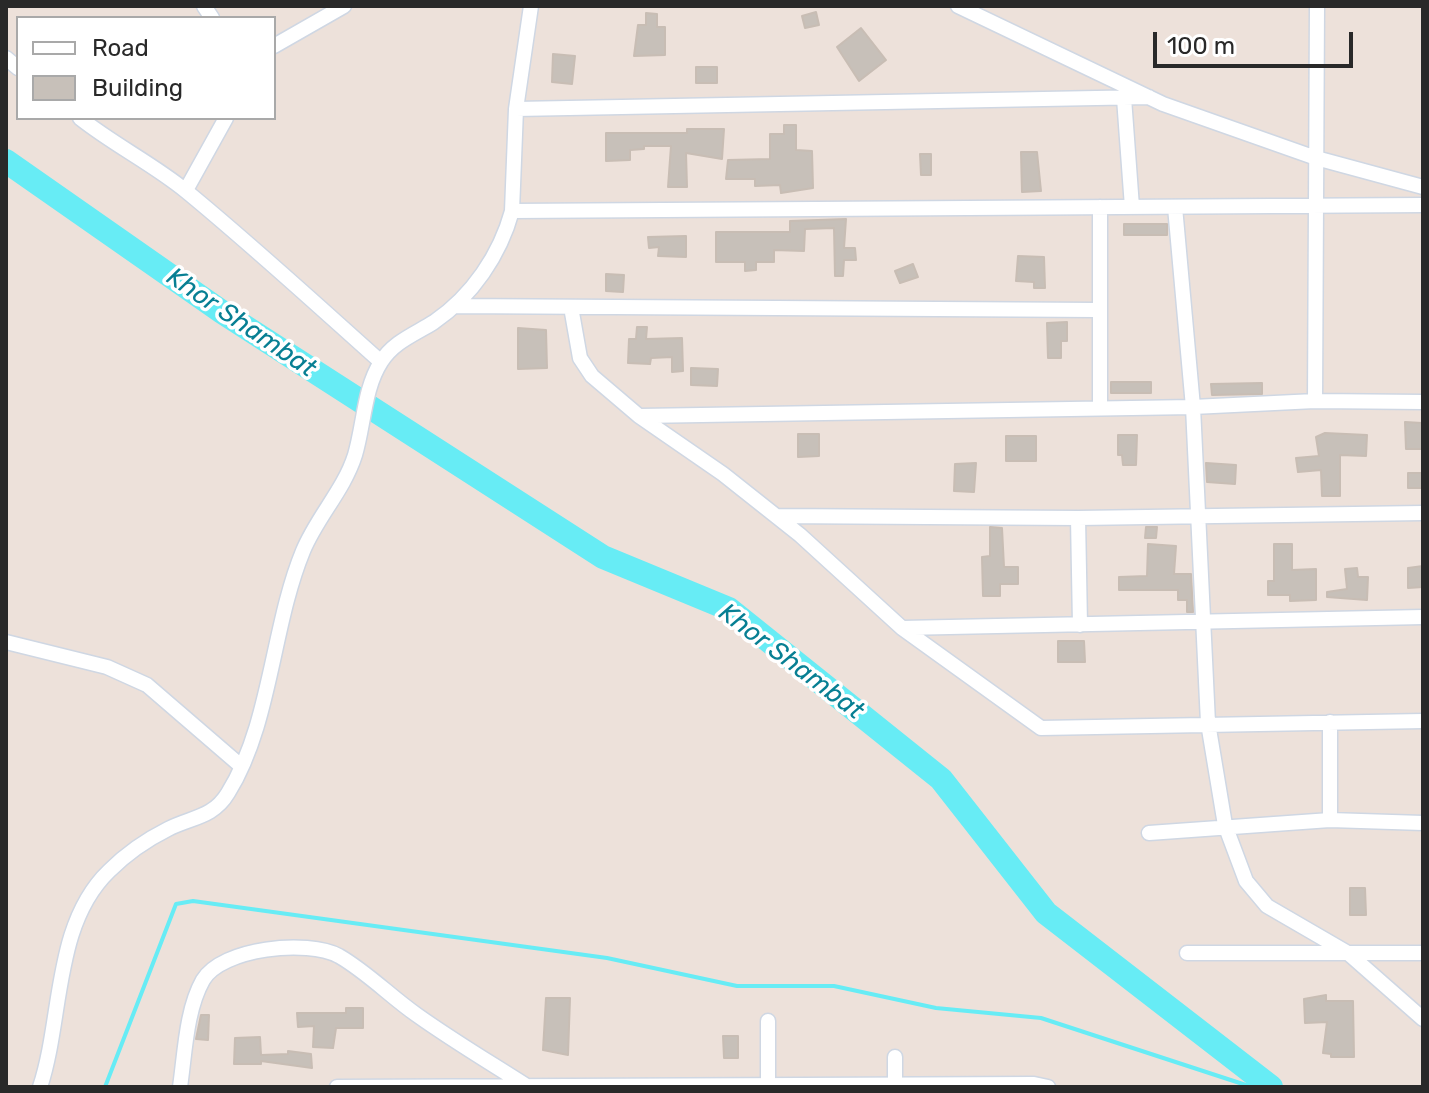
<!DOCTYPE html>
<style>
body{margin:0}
#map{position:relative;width:1429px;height:1093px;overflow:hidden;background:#ede1da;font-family:Rubik,sans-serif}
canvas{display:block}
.frame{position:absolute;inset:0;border:8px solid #292929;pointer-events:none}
.legend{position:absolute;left:16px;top:16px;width:260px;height:104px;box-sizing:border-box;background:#fff;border:2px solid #a9a9a9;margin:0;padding:10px 14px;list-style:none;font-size:24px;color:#292929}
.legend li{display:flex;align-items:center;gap:16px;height:40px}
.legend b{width:40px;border:2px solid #a9a9a9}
.scale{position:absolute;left:1153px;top:32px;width:200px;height:36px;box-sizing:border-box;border:4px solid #292929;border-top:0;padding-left:10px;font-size:24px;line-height:28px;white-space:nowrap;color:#292929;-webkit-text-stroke:6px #fff;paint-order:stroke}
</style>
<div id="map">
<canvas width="1429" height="1093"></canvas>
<div class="frame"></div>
<ul class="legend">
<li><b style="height:10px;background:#fff"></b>Road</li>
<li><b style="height:22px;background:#c7c0b9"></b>Building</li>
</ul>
<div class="scale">100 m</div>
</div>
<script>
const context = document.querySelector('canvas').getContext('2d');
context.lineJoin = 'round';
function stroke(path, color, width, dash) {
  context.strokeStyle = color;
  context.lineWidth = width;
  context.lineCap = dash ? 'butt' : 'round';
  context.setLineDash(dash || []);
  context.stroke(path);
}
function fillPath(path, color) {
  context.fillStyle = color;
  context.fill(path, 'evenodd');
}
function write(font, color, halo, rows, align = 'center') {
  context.font = font + ' Rubik,sans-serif';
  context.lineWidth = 7;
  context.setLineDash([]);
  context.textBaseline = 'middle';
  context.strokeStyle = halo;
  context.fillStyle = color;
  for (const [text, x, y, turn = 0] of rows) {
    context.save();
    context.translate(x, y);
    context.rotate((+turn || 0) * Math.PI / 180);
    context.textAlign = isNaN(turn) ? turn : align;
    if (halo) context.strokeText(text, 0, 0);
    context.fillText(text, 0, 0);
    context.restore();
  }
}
const stream = new Path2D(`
 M105 1087 176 904 193 901 607 958 737 986H834L936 1008 1041 1018 1252 1087`);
const river = new Path2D(`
 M6 161 222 312 603 557 729 609 941 779 1046 913 1271 1087`);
const building = new Path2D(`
 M816 12 819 25 805 28 802 16Z
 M646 13 657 14V27H665V55L634 56 638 25H646Z
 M861 28 886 60 859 81 837 47Z
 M553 54 575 56 572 84 552 82Z
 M696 67H717V83H696Z
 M784 125H796V150L812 151 813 188 781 193 780 185 755 186V179H726L728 160 770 159V134H784Z
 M687 129H724L722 159 686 153 687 187H668L671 146H644V149L630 150V160L606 161V133H687Z
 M1021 152H1037L1041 191 1022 192Z
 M920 154H931V175H921Z
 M846 219 844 248H855L856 260H844L843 276H835L834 228 805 229 804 251 774 250V262H756V270L745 271V262H716V232H790V221Z
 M1124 224H1167V235H1124Z
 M686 236V257L658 256 659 247 649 248 648 237Z
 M1018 256 1044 257 1045 288H1034V282L1016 281Z
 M913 264 918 277 900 283 895 271Z
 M606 274 624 275 623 292 606 291Z
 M1067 322V341H1061V358H1048L1047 323Z
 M637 327H647L646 339 682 338 683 371 672 372V357L651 358 650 364 628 363 629 339H636Z
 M518 328 546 330 547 368 518 369Z
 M691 368 718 369 717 386 691 385Z
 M1111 382H1151V393H1111Z
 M1262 383V394L1212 395 1211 384Z
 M1405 422 1422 423 1423 449H1406Z
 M1325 433 1367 435 1366 456 1340 455V496H1322L1321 470 1298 472 1296 458 1319 456 1316 437Z
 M798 434H819V456L798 457Z
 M1118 435H1137L1136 465H1123L1122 455H1118Z
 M1006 436H1036V461H1006Z
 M976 463 974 492 954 491 955 464Z
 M1206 463 1236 465 1235 484 1207 482Z
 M1408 473H1423V488H1408Z
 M990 527 1002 528 1004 567H1018V584H1000V596H983L982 557 990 556Z
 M1146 527H1157L1156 538H1145Z
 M1148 544 1176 546 1174 574H1191L1193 612H1187V600H1178V590H1119V577L1147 576Z
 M1274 544H1292V570L1316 569V600L1290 601V595H1268V581H1274Z
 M1423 566V587L1408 588V568Z
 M1357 568 1358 577H1368L1367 600 1327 597V592L1347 589 1345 569Z
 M1058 641H1084L1085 662H1058Z
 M1350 888H1365L1366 915H1350Z
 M1326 995V1001H1353L1354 1057H1331V1054L1323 1053 1327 1022 1305 1023 1304 999Z
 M546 998H570L568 1055 543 1050Z
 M346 1008H363V1028H336L333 1048 313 1047 314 1026 298 1027 297 1013H346Z
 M201 1015H209L208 1040 196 1039Z
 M723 1036H738V1058H724Z
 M260 1037 261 1055 288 1054V1051L311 1054 312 1068 261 1061V1064H234L235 1038Z`);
const street = new Path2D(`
 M204 6 212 18
 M531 6 516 109 512 211 1423 205
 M958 6 1163 104 1316 158 1423 187
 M274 46 344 6
 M6 58 18 68
 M1124 98 1132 207
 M516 109 1149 97
 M80 118C114 145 153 164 186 191 253 246 316 304 381 362
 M186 190 226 118
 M1100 207V408
 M1175 207 1193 407 1208 723 1225 825 1246 881 1267 906 1348 953 1423 1019
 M454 306 1097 310
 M571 307 580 358 592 376 639 416 723 474 800 535 902 628 1041 728 1423 721
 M1315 401 1317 6
 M640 416 1193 407 1315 401 1423 402
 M776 516 1078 518 1423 513
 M1078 518 1080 625
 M902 628 1423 617
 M6 642 107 667 147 685 241 766
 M1330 722V820
 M1149 833 1330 820 1423 823
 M1187 953H1423
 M895 1057V1087
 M40 1087C63 1018 53 925 109 871 125 855 148 839 168 829 191 817 213 818 228 793 271 724 272 626 303 551 317 517 344 490 355 455 364 425 364 388 381 362 393 342 415 334 434 322 472 296 500 255 512 211
 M180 1087C185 1053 186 1010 203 980 222 948 307 939 339 956 367 972 391 997 417 1015 452 1040 489 1062 525 1085
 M337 1087 1034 1084 1048 1087
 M768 1087V1021`);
const waterNames = [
 ["Khor Shambat",241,323,34],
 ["Khor Shambat",791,662,37]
];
stroke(stream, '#67ecf5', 4);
stroke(river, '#67ecf5', 24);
fillPath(building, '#c7c0b9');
stroke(building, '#c8bdb4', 2);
stroke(street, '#cfd7e3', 17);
stroke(street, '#fff', 14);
write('italic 26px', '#077f93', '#fff', waterNames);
</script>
